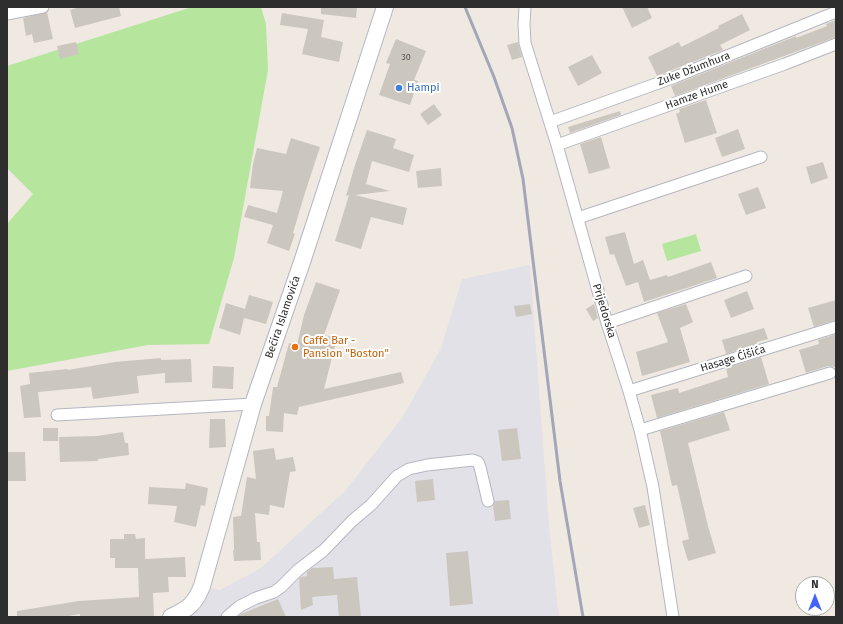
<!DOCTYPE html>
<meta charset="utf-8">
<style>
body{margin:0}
#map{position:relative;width:843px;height:624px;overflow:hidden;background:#efe9e1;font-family:"Fira Sans",sans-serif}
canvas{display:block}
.frame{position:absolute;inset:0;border:8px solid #2e2e2e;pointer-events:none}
.north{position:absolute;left:795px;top:576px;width:40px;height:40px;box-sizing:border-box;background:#fff;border:1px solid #ababab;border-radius:50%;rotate:0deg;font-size:11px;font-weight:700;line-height:16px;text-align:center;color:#2e2e2e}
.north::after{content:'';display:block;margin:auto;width:14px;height:18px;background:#4264fb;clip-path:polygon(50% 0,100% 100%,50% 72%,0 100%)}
</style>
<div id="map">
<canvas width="843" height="624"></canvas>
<div class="frame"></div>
<div class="north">N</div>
</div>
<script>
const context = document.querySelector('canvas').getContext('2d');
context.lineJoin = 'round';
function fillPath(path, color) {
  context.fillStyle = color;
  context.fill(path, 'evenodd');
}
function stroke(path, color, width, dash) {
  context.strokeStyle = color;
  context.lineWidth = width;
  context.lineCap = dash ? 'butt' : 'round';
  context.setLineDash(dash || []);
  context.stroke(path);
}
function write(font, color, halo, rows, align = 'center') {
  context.font = font + ' "Fira Sans",sans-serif';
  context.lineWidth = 4;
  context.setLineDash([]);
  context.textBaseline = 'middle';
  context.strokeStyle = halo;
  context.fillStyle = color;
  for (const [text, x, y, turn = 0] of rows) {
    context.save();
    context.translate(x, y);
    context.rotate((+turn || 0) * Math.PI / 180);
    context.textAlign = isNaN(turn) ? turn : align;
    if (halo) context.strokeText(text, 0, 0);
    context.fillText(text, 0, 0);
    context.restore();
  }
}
const industrial = new Path2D(`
 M530 265 549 526 559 617H171L202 586 220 590 261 568 346 490 404 415 441 348 462 279Z`);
const green = new Path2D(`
 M192 7H261L266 24 268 70 234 258 209 344 148 345 7 371V224L33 194 7 168V66Z
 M696 234 701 251 667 261 662 244Z`);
const building = new Path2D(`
 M80 7H119L121 16 75 28 70 10Z
 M321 7H357L356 18 321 14Z
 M622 7H647L652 18 632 28Z
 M47 12 53 39 34 43 32 34 26 36 23 18Z
 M282 13 324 20 321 37 343 42 339 62 302 54 308 29 280 25Z
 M742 14 750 30 720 45 723 50 657 76 648 57 679 42 681 47 719 28 718 26Z
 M836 20V37L675 96 671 86 796 36V38L827 26 826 24Z
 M396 39 426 51 414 80 418 81 410 105 379 95 390 64 386 63Z
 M76 42 79 54 60 59 57 46Z
 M518 42 522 57 512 60 507 45Z
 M592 55 602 73 578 86 568 67Z
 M706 100 717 133 685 143 676 114 680 112 679 109Z
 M434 104 442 115 428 125 420 114Z
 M620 111 621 115 570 133 568 127Z
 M738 129 745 149 722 157 715 138Z
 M367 130 396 139 393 148 414 155 409 172 372 161 366 184 390 191 355 195 407 208 403 225 371 217 361 249 335 241 349 195 346 196 355 165Z
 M601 137 610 168 589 174 580 144Z
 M291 138 320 147 304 196 293 233 295 234 289 251 267 243 273 225 244 217 248 205 277 213 283 191 250 188 253 164 257 148 286 154Z
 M823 162 828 178 811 184 806 167Z
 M441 168 442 186 418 188 416 171Z
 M758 187 766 208 746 215 738 194Z
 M625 232 634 264 643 260 650 280 667 275 668 277 711 262 717 278 644 302 638 282 626 286 614 254 610 255 605 237Z
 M316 282 340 290 324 335 337 338 324 389 401 372 404 383 299 407 297 415 284 413 283 432 266 431V416H269L273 387H277L289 343 297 345 304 315Z
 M747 291 754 309 731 318 724 300Z
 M249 295 273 302 266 324 244 318 240 335 219 328 226 303 245 309Z
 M836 300V320L814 327 808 308Z
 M530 304 532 314 516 317 514 306Z
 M594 304 598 318 593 321 586 309Z
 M686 304 693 322 680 328 690 362 642 376 636 352 668 342 657 313Z
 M764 328 768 339 757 342V344L726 354 722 340Z
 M836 334V367L828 366 806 373 799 350 819 344 818 340Z
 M761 357 769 384 657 418 651 395 678 388 679 393 728 377 726 368Z
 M161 358V360L191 359 192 382 165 383V373L137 376 139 393 93 399 91 387 38 392 41 417 24 418 20 386 30 384 29 373 67 369 68 370 115 362Z
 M213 366 234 367 233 389 212 388Z
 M724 412 730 430 688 443 708 526 716 553 688 561 682 541 689 539 677 485 672 486 660 431Z
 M210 419H225L226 447 209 448Z
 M43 428H58V441H43Z
 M517 428 521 459 502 461 498 430Z
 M123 432 125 443H128L129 455 98 459V461L60 462 59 437 97 436Z
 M274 448 276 460 293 457 296 471 290 472 284 508 270 505 269 515 255 513 257 542H260L261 560 234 561 233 550H234L233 517 241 516 247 477 256 479 253 451Z
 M7 452H25L26 481H7Z
 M433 479 435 500 417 502 415 481Z
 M186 483 208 488 205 506 201 505 196 527 174 522 177 506 148 504 149 487 185 489Z
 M509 500 511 519 495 521 493 505 495 501Z
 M645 505 650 525 639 528 633 508Z
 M124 534H135L136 539 145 538V559L185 557 186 577H168L169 592 153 593 154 617H80V614L62 617H17V611L79 601 139 597 138 568H115V558H110V539H124Z
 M468 551 473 604 450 606 446 553Z
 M333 567 334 579 357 577 361 617H339L337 595 312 597 313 605 301 610 299 579 301 577 307 576V572L312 568Z
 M278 599 286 617H238L241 614Z`);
const street = new Path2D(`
 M525 7 524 24 525 43 557 145 607 323 629 391 640 430 653 487 673 617
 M7 14 43 7
 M550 122 675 77 836 12
 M557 145 785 64 836 44
 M578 218 761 157
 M607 323 746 276
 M629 391 836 327
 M57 415 253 404
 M640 430 830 373
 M227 617 240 606 256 598 274 592 281 587 298 570 323 551 353 520 371 505 397 476 409 469 427 465 473 460 478 462 480 467 488 501`);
const secondary = new Path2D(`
 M171 617C188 609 195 604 202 586L253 404 303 259 385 7`);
const rail = new Path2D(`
 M465 7 494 77 512 128 523 179 560 481 583 617`);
const markers = [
 [399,88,4,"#3f7fe0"],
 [295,347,4,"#e8710a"]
];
const numberNames = [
 ["30",406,57]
];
const streetNames = [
 ["Zuke Džumhura",694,69,-21],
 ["Hamze Hume",697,95,-20],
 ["Prijedorska",604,311,73],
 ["Bećira Islamovića",283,317,-71],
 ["Hasage Ćišića",733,359,-17]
];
const shopNames = [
 ["Hampi",407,88]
];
const foodNames = [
 ["Caffe Bar -",303,341],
 ["Pansion \"Boston\"",303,354]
];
fillPath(industrial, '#e3e1e8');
fillPath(green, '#b6e59e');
fillPath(building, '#cbc7bf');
stroke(street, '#b4b7c1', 13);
stroke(secondary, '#b4b7c1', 18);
stroke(street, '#fff', 11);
stroke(secondary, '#fff', 16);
stroke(rail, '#a3a6b8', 3);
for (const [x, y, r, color] of markers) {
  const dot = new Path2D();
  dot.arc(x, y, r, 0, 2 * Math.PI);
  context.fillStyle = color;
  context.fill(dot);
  stroke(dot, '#fff', 1.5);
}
write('9px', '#555452', null, numberNames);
write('11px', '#2e2e2e', '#fff', streetNames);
write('11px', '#366cbe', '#fff', shopNames, 'left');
write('11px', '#c56008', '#fff', foodNames, 'left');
</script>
